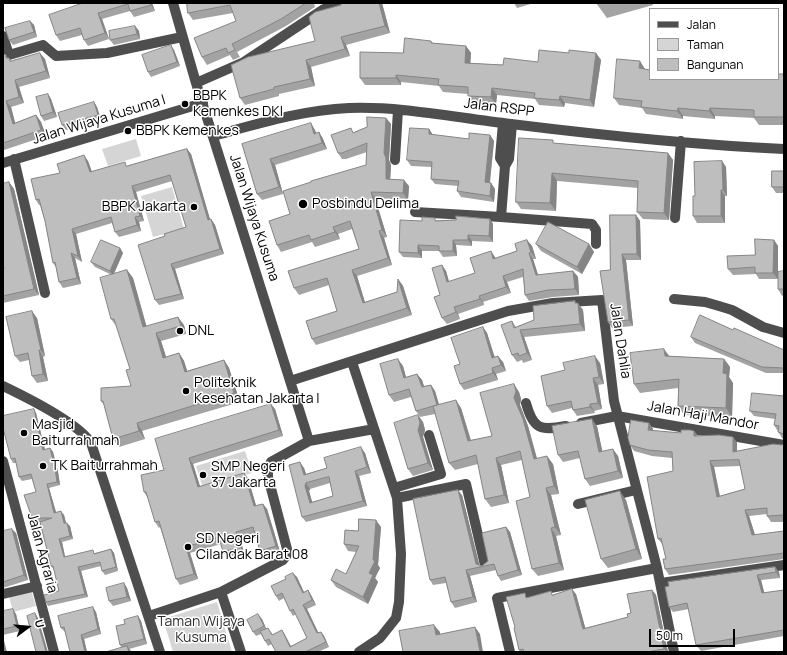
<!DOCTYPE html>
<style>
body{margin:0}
#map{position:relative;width:787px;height:655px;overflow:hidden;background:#fff;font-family:Manrope,sans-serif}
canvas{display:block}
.frame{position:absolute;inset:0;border:4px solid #000;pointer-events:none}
.legend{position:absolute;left:649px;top:8px;width:130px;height:72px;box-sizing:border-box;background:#fff;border:1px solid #999;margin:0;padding:5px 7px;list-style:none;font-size:12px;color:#000}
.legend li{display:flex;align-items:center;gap:8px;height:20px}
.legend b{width:20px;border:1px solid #999}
.north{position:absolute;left:8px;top:607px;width:40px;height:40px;-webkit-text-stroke:3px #fff;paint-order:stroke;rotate:74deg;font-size:11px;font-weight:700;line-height:16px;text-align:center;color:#000}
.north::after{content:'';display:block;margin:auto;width:14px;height:18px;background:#000;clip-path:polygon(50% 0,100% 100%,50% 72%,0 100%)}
.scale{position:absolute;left:649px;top:629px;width:86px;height:18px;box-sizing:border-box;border:2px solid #000;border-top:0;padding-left:5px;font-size:12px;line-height:14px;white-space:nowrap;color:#000;-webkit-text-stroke:3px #fff;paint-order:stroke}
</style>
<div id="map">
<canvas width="787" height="655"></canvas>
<div class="frame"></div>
<ul class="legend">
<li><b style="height:5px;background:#4e4e4e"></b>Jalan</li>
<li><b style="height:11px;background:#d5d5d5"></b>Taman</li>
<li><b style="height:11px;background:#bebebe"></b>Bangunan</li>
</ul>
<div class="north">U</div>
<div class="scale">50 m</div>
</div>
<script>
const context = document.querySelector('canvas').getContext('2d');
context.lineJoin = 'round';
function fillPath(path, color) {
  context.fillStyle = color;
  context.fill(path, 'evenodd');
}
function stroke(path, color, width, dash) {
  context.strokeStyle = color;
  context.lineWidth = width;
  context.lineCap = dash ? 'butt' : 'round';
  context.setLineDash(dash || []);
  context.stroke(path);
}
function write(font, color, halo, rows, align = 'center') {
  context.font = font + ' Manrope,sans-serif';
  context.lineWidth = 3;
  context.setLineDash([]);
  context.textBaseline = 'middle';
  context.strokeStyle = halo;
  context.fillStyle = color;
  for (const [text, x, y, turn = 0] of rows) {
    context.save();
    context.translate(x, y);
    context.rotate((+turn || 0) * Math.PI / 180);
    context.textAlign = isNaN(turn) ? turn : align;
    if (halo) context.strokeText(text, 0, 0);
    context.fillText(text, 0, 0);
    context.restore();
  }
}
const green = new Path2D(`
 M136 139 141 156 108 166 102 149Z
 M172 187 184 229 153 237 141 196Z
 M245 451 252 473 203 488 196 466Z
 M31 590 36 606 13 612 9 596Z
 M217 602 232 652H173L163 619Z`);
const minor = new Path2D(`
 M173 3 196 83 309 441
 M3 36 9 55 43 45 56 56 107 53 182 37
 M196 83 244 62 324 9 338 3
 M503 123 500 158 505 166
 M213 136C257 124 302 110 349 108 402 106 457 118 511 124 600 135 694 145 784 149
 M14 159 45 293
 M395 160 398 110
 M3 163 203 103
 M415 212 501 217 505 166 509 159 512 124
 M501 217 592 224 596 230V244
 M675 218 681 141
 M674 299 705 302 719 306 732 310 763 327 784 333
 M352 362 397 498 401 554 399 602 396 618 380 638 359 652
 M290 381 508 311 553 303 602 300 614 401 657 568 674 652
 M3 386C26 397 78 423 91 443L160 652
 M526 403C533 429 540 431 566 426
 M581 423 617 416 784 445
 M3 461 54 652
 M394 488 441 474 429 435
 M397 498 466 484 485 565
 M578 504 636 490
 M661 583 784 565
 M221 592 241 652
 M3 594 37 586
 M149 616 221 592 283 560 287 555V549L268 477V469L271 462 309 441 374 429
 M510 652 497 598 657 568`);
const wall = new Path2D(`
 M83 3H152L155 11 134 17 130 11 102 19 109 39 88 46 84 40 82 35 60 41 56 35Z
 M187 3H314L315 7 286 26 237 52 240 57 233 60 230 55 207 65 202 57 236 21 233 13 193 20 188 13Z
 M340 3H382L390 33 346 45 350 56 311 67 315 86 279 94V96L245 105 240 98 315 41 341 5Z
 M514 3H534L517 8Z
 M596 3H652L653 5 607 18Z
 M30 21 34 25 37 37 13 45 9 40Z
 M135 26 139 31 140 39 114 45 110 40Z
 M431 41 433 43 466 46 471 53 470 63 503 65 538 62 569 53H596L601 60 594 107 565 103 564 107 539 105 535 99 497 95 496 104 473 103 468 96V94L443 92 439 86 401 82V85H365L360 78 403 53Z
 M174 50 180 66 151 77 148 72Z
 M3 54 8 58H9L11 61 45 59 50 78 19 87 24 103 11 107 15 123 36 115 41 122 46 136 4 150 3 148Z
 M784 74V125H759L754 118 715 116V119L683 116V119L646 114 642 108 619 105 614 98 650 79H778Z
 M48 94 51 99 57 117 44 121 41 116Z
 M94 102 97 107 101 120 66 130 62 125Z
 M386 118 391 124 389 160 391 165 390 179 409 186 408 200 375 198 387 237 384 238 392 265 357 276 365 302 397 292 398 279 403 286 412 315 316 345 312 339 337 311 329 285 299 295 294 288 359 249 352 229 338 234 340 239 315 247 312 242 281 252 277 245 290 214 366 165 367 152 346 159H342L338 153 354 132 367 127Z
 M429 129 433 135 469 139 490 135 494 141 490 183H491L495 189 494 202 461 197 457 191 458 186 435 184 431 179 432 167 411 166 407 160Z
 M315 130 316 133 319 132 323 139 327 149 275 165 283 194 262 200 257 194 242 144Z
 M556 143 668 153 673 160 669 220 643 219 637 212 638 188 557 181 556 211 521 209 516 202Z
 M187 149 191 154 210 220 211 219 215 225 224 254 175 269 184 299 159 305 155 300 165 236 186 227 172 181 136 192 144 221 139 222 141 231 119 237 115 232 112 223 76 234 82 262 75 258 81 284 63 288 59 282 56 267 53 263 45 221 40 205H39L36 200 60 173 88 161 92 172 128 166Z
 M722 161 726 167 727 196H725V223H697L693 216 695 196Z
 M784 171V193H776L772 187Z
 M9 182 14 189 39 295 3 303V269H4Z
 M636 215 640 221 641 260H626L633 326 612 328 608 322 610 270Z
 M490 219 493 224V242L472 241V246L456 245 457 256 443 257 439 251H422V258L403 257 399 252 422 221Z
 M527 240 532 246 536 259H533L538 275 573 271 578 277 579 295 553 297 529 301 525 295 523 277 507 282 511 293 483 302 484 305 458 314 460 319 447 324 442 318 440 295 442 265 446 271 449 282 475 273 496 258 517 251Z
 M774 240 778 246V279H759L756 274 733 275 728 269 755 255Z
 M536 244H589L594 252 582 274 541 251Z
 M120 248 123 253 114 274 127 270 133 278 146 326 184 325 186 334 161 341 166 357 179 353 184 361 187 371 224 360 229 368 240 402 142 431 145 439 119 447 113 439 104 405 101 401 131 386 130 369 117 327 111 319 112 275 95 267 91 262Z
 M784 271V295L782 296 778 289Z
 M577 303 583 310 585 331 524 337 532 360 523 363 522 360 517 362 512 355V321L516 327 534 320Z
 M37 318 45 356 43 357 48 381 37 383 32 376 29 360 20 362 15 356Z
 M483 327 487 333 494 357 503 362 506 371 496 374 498 380 464 390 460 384V364Z
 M733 330 784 350V373H766L695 343 691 337Z
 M669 356 724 359 730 367 729 377 733 383 732 417 684 415 678 406V388L640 393 634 384Z
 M600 363 604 384 598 385 602 409 594 411 595 413 577 416 573 410 572 408 552 413 547 406Z
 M403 366 406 377 417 374 422 380 424 386 431 385 435 391 439 404 461 408 471 440 492 436 519 392 521 399 520 405 528 426 537 458 553 464 559 494 551 495 561 535 556 536 564 570 538 576 532 569 530 497 522 460 501 465 509 503 491 507 485 499 478 464 455 470 449 463 435 414 420 417 416 411 411 397 394 402 389 395Z
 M784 396V439L782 438 774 425 775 419 754 416 750 411Z
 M275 409 283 436 193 464 200 486 248 478 256 506 263 504 267 509 280 552 264 556 260 551 255 533 240 538 244 553 227 557 223 552 221 544 190 553 198 579 180 585 176 579 160 527 159 528 155 522 148 498 144 492 164 470Z
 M36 413 45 450 50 448 53 452 58 472 60 485 49 488 56 512 64 515 66 523 70 526 73 539 62 542 65 557 95 553 111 549 114 553 118 571 105 575 102 571 101 566 81 571 88 597 48 606 46 602 59 591 54 570 51 566 41 522H34L32 518 36 492 32 479 22 481 19 477 16 463H13L11 459Z
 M423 422 425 430 423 437 433 470 413 476 408 469Z
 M649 423 653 429V431L681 433 694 431 698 436 733 437 737 443V451L782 445 784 443V522H771L767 516V514L749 516 755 535 784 531V559L669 575 665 569 666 559 663 545 658 539 673 471 672 458 652 456 634 451 630 445ZM740 466 745 489 720 496 714 467Z
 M597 426 602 451 618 456 623 478 590 486 585 479 580 458 563 462 558 455Z
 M365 453 371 473 359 476 367 506 306 522 302 517 304 468 306 474 327 468ZM330 483 333 496 312 502 309 491 310 489Z
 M462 495 479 565 482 566 488 561 506 527 510 532 522 575 501 581 498 576 496 570 470 576 477 602 455 608 451 602 446 583 433 585 430 580Z
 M626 500 642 559 608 568 601 559Z
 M381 527 378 565 380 568 375 578 378 582 368 604 336 587 331 580 346 574 356 552 348 551 344 544 358 531Z
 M3 531 16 533 28 580 3 588Z
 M775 567 779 572 780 578 761 580 764 593 784 590V636L701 651 696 645 689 609 673 612 669 607Z
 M297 577 304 592 308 590 311 595 316 605 307 609 318 633 321 632 324 636 329 647 318 652H276L272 644 268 646 265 641 261 634 256 636 253 632 262 619 266 628 271 632 273 635 282 630 285 635 291 646 307 638 296 614 293 616 290 611 284 598 279 601 276 596Z
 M124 583 127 588 131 601 113 606 109 601Z
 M652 590 656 595 668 652H520L519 650 515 627 554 594H576L585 628 628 617Z
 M3 611 16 614 20 631 3 635Z
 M96 612 101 634 84 639 87 652H70L65 632 61 628Z
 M138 616 141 621 147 644 129 649 131 652H106L122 648 120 645 125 624Z`);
const shadedWall = new Path2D(`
 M150 3H152L155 11 151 5Z
 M379 3H382L390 33 385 26Z
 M98 13 102 19 109 39 105 33Z
 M30 21 34 25 37 37 34 32Z
 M135 26 139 31 140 39 137 34Z
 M341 37 346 45 350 56 345 49Z
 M171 45 174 50 180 66 177 62Z
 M466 46 471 53 470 70 465 63Z
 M40 53 45 59 50 78 46 71Z
 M596 53 601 60 594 107 590 100Z
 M306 60 311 67 315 86 310 79Z
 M640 61 645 69 644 76 639 68Z
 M396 75 401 82V85L396 78Z
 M15 80 19 87 24 103 19 97Z
 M492 88 497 95 496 104 491 97Z
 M48 94 51 99 57 117 53 112Z
 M560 96 565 103 564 107 559 100Z
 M6 101 11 107 17 130 13 124Z
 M94 102 97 107 101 120 98 115Z
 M678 108 683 116V119L677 111Z
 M710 108 715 116V119L709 111Z
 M36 115 41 122 46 136 41 130Z
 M386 118 391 124 389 160 391 165 390 184 386 177 384 153Z
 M311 123 315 130 318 140 314 134Z
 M429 129 433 135 429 134Z
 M319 132 323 139 327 149 322 143Z
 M490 135 494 141 489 188 485 182Z
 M187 149 191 154 212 226 208 220Z
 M668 153 673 160 669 220 664 213Z
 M84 155 88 161 94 178 90 172Z
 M270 159 275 165 283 194 279 187Z
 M722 161 726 167 727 196 723 190Z
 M552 173 557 181 556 211 550 203Z
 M404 180 409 186 408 200 403 193Z
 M9 182 14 189 39 295 34 289Z
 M491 183 495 189 494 202 490 196Z
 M132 186 136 192 144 221 140 216Z
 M721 190 725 196V223L721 216Z
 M371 192 375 198 387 237 382 230Z
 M636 215 640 221 641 260 637 254Z
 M135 217 139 222 141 231 137 225Z
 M211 219 215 225 224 254 220 249Z
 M490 219 493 224V242L489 236Z
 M333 227 338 234 340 239 335 232Z
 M72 229 76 234 82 262 78 256Z
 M379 231 384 238 392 265 388 258Z
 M468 235 472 241V246L468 240Z
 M453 240 456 245 457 256 453 251Z
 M527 240 532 246 536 259 531 252Z
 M774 240 778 246V279L773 273Z
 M589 244 594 252 582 274 577 267Z
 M418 245 422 251V258L418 253Z
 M120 248 123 253 113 275 110 271Z
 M491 251 495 257 498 265 493 259Z
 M71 253 75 258 81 284 77 278Z
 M529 253 533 259 540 281 536 275Z
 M622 254 626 260 633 326 629 320Z
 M171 264 175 269 184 299 181 294Z
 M442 265 446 271 451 289 447 282Z
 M127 270 133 278 149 335 143 327Z
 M352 270 357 276 367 310 363 303Z
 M573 271 578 277 579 295 575 289Z
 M503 276 507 282 511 293 506 287Z
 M398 279 403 286 412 315 407 308Z
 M479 296 483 302 484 305 480 299Z
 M575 301 578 306V303L583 310 585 331 580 324Z
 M454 307 458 314 460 319 456 312Z
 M32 311 37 318 45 356 41 350Z
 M178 317 184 325 186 334 181 326Z
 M483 327 487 333 497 364 492 358Z
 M520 330 524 337 532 360 527 353Z
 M156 333 161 341 169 366 163 358Z
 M664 349 670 357 665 356Z
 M39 350 43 357 48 381 43 374Z
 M179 353 184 361 190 380 185 372Z
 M498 356 503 362 506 371 501 365Z
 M595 356 600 363 604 384 599 377Z
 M398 359 403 366 408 385 404 378Z
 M724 359 730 367 729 377 733 383 732 417 726 408 723 373Z
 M224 360 229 368 240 402 234 393Z
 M492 368 496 374 498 380 493 373Z
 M417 374 422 380 426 393 422 387Z
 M593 378 598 385 602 409 598 403Z
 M514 384 519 392 521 399 520 405 528 426 539 467 534 459 514 398Z
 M431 385 435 391 441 412 437 405Z
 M456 400 461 408 473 449 468 441Z
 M271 404 275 409 283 436 279 430Z
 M590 404 594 411 595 413 590 407Z
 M34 409 36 413 46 454 43 450Z
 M418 415 423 422 425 430 423 437 433 470 428 463 418 430Z
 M592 419 597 426 604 459 599 452Z
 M137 423 142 431 145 439 139 431Z
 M649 423 653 429 652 436 648 430Z
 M694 431 698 437 694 436Z
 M733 437 737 443V458L733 452Z
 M361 447 365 453 371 473 367 467Z
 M50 448 53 452 58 472 60 485 57 482Z
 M613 449 618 456 623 478 618 471Z
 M547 456 553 464 559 494 554 486Z
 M189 458 193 464 202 493 198 487Z
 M496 458 501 465 509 503 504 495Z
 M710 461 714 467 721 503 717 497Z
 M300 462 304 468 308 480 304 475Z
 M355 471 359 476 367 506 363 501Z
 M244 473 248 478 258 512 254 506Z
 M306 483 310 489 309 491 314 508 310 503 305 486Z
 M47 484 49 488 57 516 54 513Z
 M546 488 551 495 561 535 555 527Z
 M458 490 462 495 480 567 476 564Z
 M620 491 626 500 642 559 636 549Z
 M263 504 267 509 280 552 276 546Z
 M745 510 749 516 757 541 752 535Z
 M61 511 64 515 67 527 64 523Z
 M376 520 381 527 378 565 380 568 375 578 378 582 368 604 363 597 373 560Z
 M67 523 70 526 73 539 70 536Z
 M506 527 510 532 522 575 518 570Z
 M551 528 556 536 564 570 559 563Z
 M12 529 16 533 28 580 24 575Z
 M236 532 240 538 244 553 240 547Z
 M59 539 62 542 66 561 64 557Z
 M186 547 190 553 198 579 194 574Z
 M111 549 114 553 118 571 116 567Z
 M78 567 81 571 88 597 85 594Z
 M775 567 779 572 780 578 776 572Z
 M466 570 470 576 477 602 473 597Z
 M293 573 297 577 306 597 303 593Z
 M757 575 761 580 766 599 762 593Z
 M124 583 127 588 131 601 127 597Z
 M572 589 576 594 587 634 583 629Z
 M308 590 311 595 316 605 312 600Z
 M652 590 656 595 668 652H667L664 649Z
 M303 605 307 609 321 638 317 633Z
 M93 607 96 612 101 634 98 629Z
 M13 609 16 614 20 631 17 626Z
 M35 613 38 618 48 652H46Z
 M258 614 262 619 267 631 264 626Z
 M138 616 141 621 147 644 144 639Z
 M434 625 440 632 441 642 436 635Z
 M475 627 480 634 483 652H480Z
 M282 630 285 635 293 651 290 647Z
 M321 632 324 636 329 647 326 642Z
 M81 635 84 639 87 652H85Z
 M3 637 7 652H5L3 646Z
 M127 646 131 651V652H129Z`);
const building = new Path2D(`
 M83 3H150L151 5 130 11 128 4 98 13 105 33 84 40 80 28 56 35 49 15Z
 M187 3H306L281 19 232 44 235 50 228 53 226 48 202 57 194 38 236 21 230 5 188 13Z
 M340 3H379L385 26 341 37 345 49 306 60 310 79 274 87V89L240 98 231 65 248 57 315 41 309 17 315 12 341 5Z
 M30 21 34 32 9 40 5 28Z
 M135 26 137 34 110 40 109 31Z
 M405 38 431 41V43L466 46 465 63 503 65 504 58 538 62 539 50 569 53V50L596 53 590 100 560 96 559 100 534 98 535 93 492 88 491 97 468 96V87L438 85 439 79 396 75V78H360V52L403 53Z
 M171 45 177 62 148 72 142 55Z
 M40 53 46 71 15 80 19 97 6 101 13 124 36 115 41 130 3 143V54L6 55V58H9L10 61Z
 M617 59 640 61 639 68 650 70V79H778V74H784V117H754V110L710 108 709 111 678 108 677 111 641 107 642 101 614 98Z
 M48 94 53 112 41 116 36 97Z
 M94 102 98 115 62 125 58 113Z
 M367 117 386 118 384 153 386 158V179L404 180 403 193 371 192 382 230 379 231 388 258 352 270 363 303 397 292 398 279 407 308 312 339 306 321 337 311 327 278 294 288 288 271 359 249 350 221 333 227 335 232 311 240 309 235 277 245 269 221 290 214 283 191 311 182V181L366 165 367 143 342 153H338L331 135 351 128 353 133 367 127Z
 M311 123 314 134 319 132 322 143 270 159 279 187 257 194 242 144Z
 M410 128 429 129V134L469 139V133L490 135 485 182 491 183 490 196 457 191 459 181 431 179 432 162 407 160Z
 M519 138 553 140V143L668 153 664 213 637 212 638 181 552 173 550 203 516 202Z
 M187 149 208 220 211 219 220 249 171 264 181 294 155 300 138 245 165 236 164 234 186 227 170 175 132 186 140 216 135 217 137 225 115 232 111 217 72 229 78 256 71 253 77 278 59 282 55 262 53 263 45 221 39 199 36 200 31 179 60 173 57 164 84 155 90 172 125 162 126 166Z
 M722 161 723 190H721V216H693V196H695L694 162Z
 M772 171H784V187H772Z
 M9 182 34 289 3 296V269H4L3 262V184Z
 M610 215H636L637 254H622L629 320 608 322 600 271 610 270Z
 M456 216 490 219 489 236 468 235V240H453V251H439V246L418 245V253L399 252 400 220 422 221V217L435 218V221L456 220Z
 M548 222 589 244 577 267 536 244Z
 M755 239 774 240 773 273H755V267L728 269 727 256 755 255Z
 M101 240 120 248 110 271 91 262Z
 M527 240 531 252 529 253 536 275 573 271 575 289 548 290 525 295 523 269 503 276 506 287 479 296 480 299 454 307 456 312 442 318 434 297 440 295 432 268 442 265 447 282 475 273 470 258 491 251 493 259 517 251 515 244Z
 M127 270 143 327 178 317 181 326 156 333 163 358 179 353 185 372 224 360 234 393 137 423 139 431 113 439 103 401H101V388L131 386 126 370 130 369 114 319H111L100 278Z
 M784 271V289H778V272Z
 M575 301V303H578L580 324 520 330 527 353 519 356 518 353 512 355 501 325 512 321 514 328 534 320 533 306Z
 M32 311 41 350H39L43 374 32 376 28 353 15 356 6 317Z
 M700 315 733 330 734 328 784 350V368L762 367 691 337Z
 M483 327 492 358 498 356 501 365 492 368 493 373 460 384 454 366 460 364 451 338Z
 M664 349 665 356 724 359 723 373 727 374 726 408 678 406 679 379 634 384 630 353Z
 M595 356 599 377 593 378 598 403 590 404V407L573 410 571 401 547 406 541 376 565 370 563 363Z
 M398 359 404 378 417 374 422 387 431 385 437 405 416 411 409 389 389 395 380 364Z
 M514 384 516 391 514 398 523 419 534 459 547 456 554 486 546 488 555 527 551 528 559 563 532 569 516 501 530 497 520 451 496 458 504 495 485 499 476 455 449 463 433 406 456 400 468 441 492 436 480 393Z
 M752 393 784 396V434L778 432 779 426 774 425 776 414 750 411Z
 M271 404 279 430 189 458 198 487 244 473 254 506 263 504 276 546 260 551 253 527 236 532 240 547 223 552 219 537 186 547 194 574 176 579 159 521 155 522 146 492H144L141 475 164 470 155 439Z
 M34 409 43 450 50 448 55 468 57 482 47 484 54 513 61 511 64 523H67L70 536 59 539 64 557 93 550 94 554 111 549 116 567 102 571 100 562 78 567 85 594 46 602 44 595 59 591 53 566H51L40 522 52 518H32L24 495 36 492 31 474 19 477 15 458 11 459 3 428V416Z
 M418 415 420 423 418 430 428 463 408 469 394 423Z
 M592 419 599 452 613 449 618 471 585 479 578 451 558 455 552 426Z
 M631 420 649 423 648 430 681 433V430H690L694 431V436L719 435 733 437V452L773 444 782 445 784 443V515L767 516V508L745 510 752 535 784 531V553L665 569 663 559H666L661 538 658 539 647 477 673 471 672 452 648 450 630 445 628 438ZM739 460 745 489 717 497 710 461Z
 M361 447 367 467 355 471 363 501 302 517 289 465 300 462 304 475 327 468 324 458ZM329 477 333 496 310 503 305 486 306 483Z
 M458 490 476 564 482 566 488 561 482 533 506 527 518 570 498 576 494 564 466 570 473 597 451 602 445 577 430 580 413 499Z
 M620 491 636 549 601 559 585 500Z
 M359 519 376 520 373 560 375 561 369 573 373 575 363 597 331 580 336 569 346 574 359 546 344 544 345 530 358 531Z
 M12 529 24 575 3 582V531Z
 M775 567 776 572 757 575 762 593 784 590V630L696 645 687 603 669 607 665 587 669 586 668 582Z
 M293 573 303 593 308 590 312 600 303 605 317 633 321 632 326 642 305 652H276L269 639 265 641 260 631 268 628 272 635 282 630 290 647 307 638 293 609 290 611 282 593 276 596 271 586 286 579 285 577Z
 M124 583 127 597 109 601 106 588Z
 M572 589 583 629 628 617 627 614 631 613 627 594 652 590 664 649 647 652H524L523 649 519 650 514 628 515 627 506 597 525 593 526 598 551 591 552 595Z
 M93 607 98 629 81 635 85 652H70L64 627 61 628 58 616Z
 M13 609 17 626 3 629V611Z
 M35 613 46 652H36L27 616Z
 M258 614 264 626 253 632 247 620Z
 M138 616 144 639 120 645 116 626 125 624 124 620Z
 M434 625 436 635 475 627 480 652H403L399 631Z
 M3 646 5 652H3Z
 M127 646 129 652H106Z`);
const markers = [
 [185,104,4,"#000"],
 [128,131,4,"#000"],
 [303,204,5,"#000"],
 [194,207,4,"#000"],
 [180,331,4,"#000"],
 [186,391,4,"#000"],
 [24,433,4,"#000"],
 [43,466,4,"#000"],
 [203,475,4,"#000"],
 [188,547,4,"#000"]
];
const poiNames = [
 ["BBPK",193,96],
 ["Kemenkes DKI",193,112],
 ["BBPK Kemenkes",136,131],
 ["Posbindu Delima",312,204],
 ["BBPK Jakarta",186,207,"right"],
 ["DNL",188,331],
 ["Politeknik",194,383],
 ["Kesehatan Jakarta I",194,399],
 ["Masjid",32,425],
 ["Baiturrahmah",32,441],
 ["TK Baiturrahmah",51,466],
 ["SMP Negeri",211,467],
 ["37 Jakarta",211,483],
 ["SD Negeri",196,539],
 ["Cilandak Barat 08",196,555]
];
const streetNames = [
 ["Jalan RSPP",499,108,7],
 ["Jalan Wijaya Kusuma I",99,120,-17],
 ["Jalan Wijaya Kusuma",254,218,72],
 ["Jalan Dahlia",620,341,81],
 ["Jalan Haji Mandor",703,416,10],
 ["Jalan Agraria",42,553,75]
];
const parkNames = [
 ["Taman Wijaya",201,622],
 ["Kusuma",201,638]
];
fillPath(green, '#d5d5d5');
stroke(minor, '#4e4e4e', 10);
fillPath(wall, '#a3a3a3');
fillPath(shadedWall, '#858585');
fillPath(building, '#bebebe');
stroke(building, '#858585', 1);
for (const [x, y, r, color] of markers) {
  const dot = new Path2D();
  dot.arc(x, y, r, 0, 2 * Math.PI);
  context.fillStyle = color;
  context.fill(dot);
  stroke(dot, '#fff', 1.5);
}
write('14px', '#000', '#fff', poiNames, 'left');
write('14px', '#000', '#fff', streetNames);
write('14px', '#2c2c2c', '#fff', parkNames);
</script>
